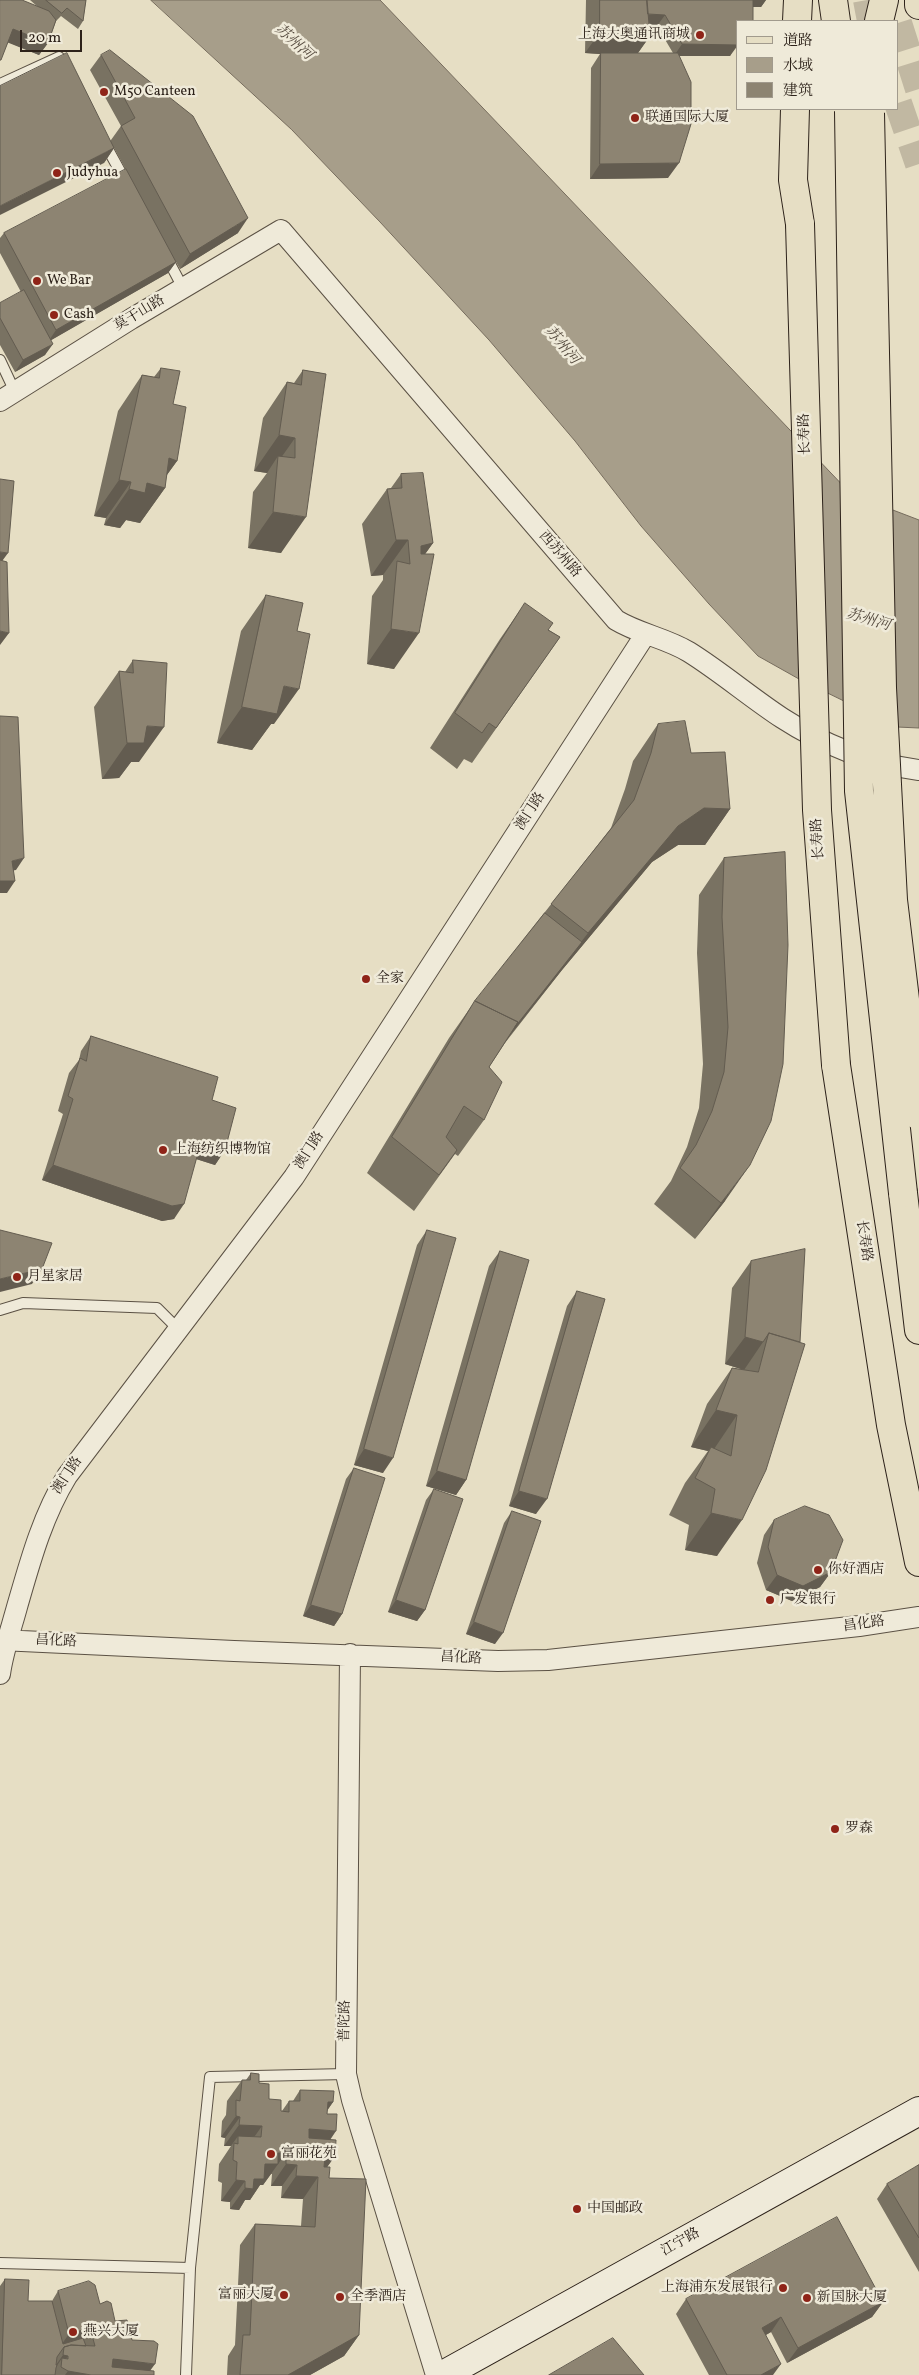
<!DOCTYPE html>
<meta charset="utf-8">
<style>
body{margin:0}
#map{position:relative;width:919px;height:2375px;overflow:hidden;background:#e6dec4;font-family:Vollkorn,"Noto Serif SC",serif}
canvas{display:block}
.legend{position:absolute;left:736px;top:20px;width:162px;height:90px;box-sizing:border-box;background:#efead9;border:1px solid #a19a8d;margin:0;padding:6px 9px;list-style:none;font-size:15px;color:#2d221a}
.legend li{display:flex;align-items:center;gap:10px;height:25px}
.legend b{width:25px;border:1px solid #a19a8d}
.scale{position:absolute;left:20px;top:30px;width:62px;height:22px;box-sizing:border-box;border:2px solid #2d221a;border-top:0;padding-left:6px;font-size:15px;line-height:18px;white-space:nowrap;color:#2d221a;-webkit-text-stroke:4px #efead9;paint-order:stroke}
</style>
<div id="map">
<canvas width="919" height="2375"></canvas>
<ul class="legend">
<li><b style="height:6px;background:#e6dec4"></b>道路</li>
<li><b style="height:14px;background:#a79e8a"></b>水域</li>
<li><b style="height:14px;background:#8d8472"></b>建筑</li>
</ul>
<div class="scale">20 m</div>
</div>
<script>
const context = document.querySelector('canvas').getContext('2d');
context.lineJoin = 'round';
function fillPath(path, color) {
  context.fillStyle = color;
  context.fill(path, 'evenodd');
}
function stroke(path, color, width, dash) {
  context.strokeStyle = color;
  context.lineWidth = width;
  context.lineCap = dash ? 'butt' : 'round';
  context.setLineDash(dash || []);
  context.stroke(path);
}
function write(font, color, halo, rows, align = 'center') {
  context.font = font + ' Vollkorn,"Noto Serif SC",serif';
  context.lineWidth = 5;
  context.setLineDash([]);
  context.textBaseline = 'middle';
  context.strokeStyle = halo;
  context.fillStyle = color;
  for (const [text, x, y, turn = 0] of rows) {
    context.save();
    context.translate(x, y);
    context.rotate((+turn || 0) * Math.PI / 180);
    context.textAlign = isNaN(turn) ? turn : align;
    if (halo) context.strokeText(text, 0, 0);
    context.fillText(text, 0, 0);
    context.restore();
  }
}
const water = new Path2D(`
 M151 0H380L851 494 919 520V728L897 727 799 679 758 656 709 604 641 526 575 441 489 340 380 222 292 130Z`);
const highwayTunnel = new Path2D(`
 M867 0 871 21
 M898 23 919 89
 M898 103 919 164`);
const lane = new Path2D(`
 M0 84 59 57 63 65
 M104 142 127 184
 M166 256 183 288
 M0 360 15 392
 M0 1310 23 1303 157 1308 177 1328
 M0 2263 190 2268
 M186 2375 190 2268 210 2077 346 2074`);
const street = new Path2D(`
 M0 401 131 319 281 230 616 620C639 634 666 638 689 652 721 672 750 697 782 718 822 744 871 764 919 770
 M0 1640 234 1651 498 1661 548 1660 859 1626 919 1617
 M350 1654 346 2074 352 2100 436 2375
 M0 1674C3 1652 11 1629 17 1607 30 1562 42 1517 67 1476L294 1177 645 635`);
const secondary = new Path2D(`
 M443 2375 919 2111`);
const primary = new Path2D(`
 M833 0 836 21
 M919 0V5
 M797 21 798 0
 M879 21 884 0
 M795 109 793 180 800 224
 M836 1065 891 1425 919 1562
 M903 1193 919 1330`);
const primaryBridge = new Path2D(`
 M849 111 859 791 903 1193
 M870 113 882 688 893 900 919 1116
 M800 224 817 810 836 1065`);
const wall = new Path2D(`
 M0 0 38 7 30 0H86L83 21 78 29 61 16 56 21 48 43 39 55 8 42 0 61Z
 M586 0H766L761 7H753L730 56H679L668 178 590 179 591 68 600 54 585 53ZM649 26H657L673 53H638L650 36Z
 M101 55 238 233 180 269 176 262 168 273 51 340 45 355 15 372 0 345V303L21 292 0 253V238L4 233 126 170 114 148 104 163 111 140 121 126 90 70Z
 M161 368 173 404 177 461 166 476 165 488 140 523 126 520 120 528 104 525 106 518 94 516 118 411 142 375 154 377Z
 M303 370 326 374 281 553 248 548 253 492 267 473 254 471 263 418 287 382 294 383Z
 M401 474 433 543 425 554 394 669 367 664 372 596 383 580V575L371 576 362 524 387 489 391 488Z
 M266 595 274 724H271L252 750 217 743 241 631Z
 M525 603 549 630 560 637 472 763 464 759 457 769 430 748 500 639Z
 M133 660 139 762H131L119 778 102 779 94 707 119 671 125 672Z
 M658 724 691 753 730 809 705 845H678L652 862 562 970 505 1043 489 1067 484 1120 458 1156 455 1154 414 1211 367 1173 449 1038 475 1001 611 828 625 789 633 761Z
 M785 852 725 1201 695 1239 654 1204 671 1181 687 1147 699 1108 703 1064 697 953 699 895 724 858Z
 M91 1036 212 1100 225 1150 215 1165 196 1159 174 1219 162 1221 42 1180 63 1114 58 1111 69 1073 79 1060 81 1051Z
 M427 1230 383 1473 354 1465 417 1245Z
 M805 1249 717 1556 685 1550 689 1525 669 1515 685 1483 708 1451 691 1447 707 1404 732 1368 744 1370 725 1364 732 1288 751 1261Z
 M500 1251 466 1480 456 1495 426 1486 489 1266Z
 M577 1291 536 1514 509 1506 567 1306Z
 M354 1468 342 1614 334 1626 303 1616 346 1479Z
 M434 1489 425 1610 417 1621 388 1612 426 1500Z
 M512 1511 495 1644 466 1634 504 1523Z
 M774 1520 831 1572 820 1587 792 1601 766 1590 757 1563 764 1535Z
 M251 2073 259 2083 269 2099 281 2111H282L289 2101H293L300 2090 333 2102 327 2111V2114L330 2139 335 2156 327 2167 359 2335 344 2356 310 2375H227L228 2356 235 2345 240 2245 255 2224 301 2226 303 2199 281 2198 282 2186H271L272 2174H271L263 2185H260L250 2200H245L239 2210 230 2209V2202L221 2201 222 2183 218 2181 219 2164 231 2146H224L225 2138 221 2137 222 2121 226 2115 227 2101 242 2080H246Z
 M919 2165V2272L877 2199 887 2184Z
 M5 2279 28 2301H52L58 2291 100 2304 132 2340 150 2371 154 2375H0V2286Z
 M686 2299 883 2302 872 2317 787 2363 771 2332 766 2335 773 2375H709L676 2314Z`);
const shadedWall = new Path2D(`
 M749 0H766L761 7H745Z
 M640 14 665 15 657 26 632 25Z
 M13 29 48 43 39 55 4 41Z
 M600 32 650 36 635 57 601 53 600 54 585 53Z
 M682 44 738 45 730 56H674Z
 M114 148 104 163 0 215V206Z
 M679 163 668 178 590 179 600 164Z
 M248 218 238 233 180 269 190 254Z
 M176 262 168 273 48 342 56 330Z
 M53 344 45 355 15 372 23 360Z
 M279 435 295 438 278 462V456L267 473 254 471Z
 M169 458 177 461 159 486 165 488 140 523 126 520 120 528 104 525 129 489 147 483Z
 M119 480 131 482 106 518 94 516Z
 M273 512 306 517 281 553 248 548Z
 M396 540H408L383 575 371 576Z
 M433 543 408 578 421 546Z
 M0 552 8 553 0 564Z
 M391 629 419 633 394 669 367 664Z
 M0 631 9 633 0 645Z
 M284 686 299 689 274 724H271L252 750 217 743 242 707Z
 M147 726 164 727 139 762H131L119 778 102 779 127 743Z
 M704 808 730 809 705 845H678L652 862 562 970 492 1058 512 1031 588 933 678 826Z
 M24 858 16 870 4 872 12 861Z
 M0 881H15L7 893H0Z
 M201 1142 225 1150 215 1165 190 1157Z
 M53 1165 184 1204 174 1219 162 1221 42 1180Z
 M750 1165 725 1201 695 1239 721 1203Z
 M42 1269 32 1284 0 1292V1279Z
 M745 1337 763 1342 744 1370 725 1364Z
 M716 1410 737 1415 712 1452 711 1447 708 1451 691 1447Z
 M364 1449 393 1458 383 1473 354 1465Z
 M437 1471 466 1480 456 1495 426 1486Z
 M519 1491 547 1499 536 1514 509 1506Z
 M711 1513 742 1520 717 1556 685 1550Z
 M831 1572 820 1587 792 1601 766 1590 777 1575Z
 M396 1600 425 1610 417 1621 388 1612Z
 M311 1605 342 1614 334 1626 303 1616Z
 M474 1622 503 1633 495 1644 466 1634Z
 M328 2102H333L318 2123Z
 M236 2116 240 2117 225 2138 221 2137Z
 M239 2125 262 2126 247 2147 238 2144V2136L231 2146H224Z
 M309 2129 336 2131 322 2152 295 2150Z
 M278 2153H286L263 2185H260L250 2200H245L239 2210 230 2209 245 2188 265 2164Z
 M325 2156H335L320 2177Z
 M286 2164 297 2165 282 2186H271Z
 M296 2176 318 2177 303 2199 281 2198Z
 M236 2180 245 2181 230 2202 221 2201Z
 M883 2302 872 2317 787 2363 798 2348Z
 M781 2317 771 2332 751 2343 762 2328Z
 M90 2328 75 2349 64 2347 54 2355 69 2334Z
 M359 2335 344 2356 310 2375H288Z
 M63 2355 88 2356 68 2359V2356L61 2366 62 2358 51 2375H49Z
 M113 2359 155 2364 147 2375H105Z
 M781 2364 773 2375H761Z
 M68 2371 91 2375H65Z`);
const building = new Path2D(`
 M0 0H22L49 11 56 20 48 43 13 29 1 60H0Z
 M46 0H86L83 21 67 8 62 13Z
 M600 0H647L650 36 600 32Z
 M647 0H753V21H738V45L682 44 665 15 648 14Z
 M110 50 193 116 248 218 190 254 121 126 135 118 101 55Z
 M67 53 114 148 0 206V86Z
 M601 53H678L691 82V124L679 163 600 164Z
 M126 169 176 262 56 330 4 233Z
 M24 290 53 344 23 360 0 318V303Z
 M161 368 180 371 173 404 186 407 177 461 169 458 165 488 147 483 145 493 129 489 131 482 119 480 142 375 159 378Z
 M303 370 326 374 306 517 273 512 278 456 295 458V438L279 435 287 382 301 385Z
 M423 473 433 543 421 546V554H434L419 633 391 629 397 561 410 564 408 540H396L387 489 402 488 401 474Z
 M0 479 14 481 8 553 0 552Z
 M0 560 7 562 9 633 0 631Z
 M266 595 303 603 297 631 310 634 299 689 284 686 277 714 242 707Z
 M525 603 553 623 548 630 560 637 496 728 489 723 482 733 455 713Z
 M133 660 167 663 164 727 147 726 144 743H127L119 671 133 673Z
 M0 716 18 717 24 858 12 861 15 881H0Z
 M685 721 691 753 725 752 730 809 704 808 678 826 588 933 551 904 634 800 651 753 658 724Z
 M785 852 788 945 783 1064 771 1121 750 1165 721 1203 680 1168 696 1145 712 1111 724 1072 728 1027 722 917 724 858Z
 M545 913 582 942 515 1027 518 1022 475 1001Z
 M475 1001 518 1022 489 1067 502 1082 484 1120 464 1106 446 1137 457 1150 439 1175 392 1137Z
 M91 1036 218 1077 212 1100 236 1108 225 1150 201 1142 184 1204 172 1206 53 1165 73 1099 68 1096 80 1058 86 1061Z
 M0 1230 52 1243 42 1269 0 1279Z
 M427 1230 456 1238 393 1458 364 1449Z
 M805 1249 800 1342 769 1333 763 1342 745 1337 751 1261Z
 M500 1251 529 1260 466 1480 437 1471Z
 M577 1291 605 1299 547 1499 519 1491Z
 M769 1333 805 1344 766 1470 742 1520 711 1513 715 1489 695 1478 711 1447 731 1456 737 1415 716 1410 732 1368 758 1372Z
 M354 1468 385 1478 342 1614 311 1605Z
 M434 1489 463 1499 425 1610 396 1600Z
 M805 1506 829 1515 843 1540 831 1572 803 1586 777 1575 768 1547 774 1520Z
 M512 1511 541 1521 503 1633 474 1622Z
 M251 2073 259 2074V2083L269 2084V2099L281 2100V2111L289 2112V2101H300V2090L334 2091 333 2102H328L327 2114H337L336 2131 309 2129V2138L336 2140 335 2156H325L324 2167H330L329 2178 366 2179 359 2335 288 2375H240L243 2335H250L255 2224 315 2227 318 2177 296 2176 297 2165 286 2164V2153H278V2164H265L264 2179H254L253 2189 245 2188V2181L236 2180 237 2162 233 2160 234 2143 238 2144V2136L261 2137 262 2126 239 2125 240 2117 236 2116V2100L240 2101 242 2080H250Z
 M919 2165V2238L887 2184Z
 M837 2217 883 2302 798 2348 781 2317 762 2328 781 2364 761 2375H727L686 2299Z
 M5 2279 29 2280 28 2301H52L63 2344 83 2338 86 2346 71 2345 64 2347 57 2357 56 2365H57L56 2368 55 2375H2Z
 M89 2281 95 2285 100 2304 107 2301 111 2303 115 2321 127 2320 132 2340 154 2341 158 2344 155 2364 113 2359 112 2367 154 2371V2375H91L68 2371 61 2367 62 2358 68 2359V2356L63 2355 64 2347 71 2345 95 2346 90 2328 69 2334 58 2291Z
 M613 2338 644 2375H549Z`);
const markers = [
 [700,35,5,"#8f2418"],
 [104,92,5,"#8f2418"],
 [635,118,5,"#8f2418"],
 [57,173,5,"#8f2418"],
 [37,281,5,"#8f2418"],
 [54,315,5,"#8f2418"],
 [366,979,5,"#8f2418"],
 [163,1150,5,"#8f2418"],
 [17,1277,5,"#8f2418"],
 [818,1570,5,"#8f2418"],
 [770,1600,5,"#8f2418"],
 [835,1829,5,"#8f2418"],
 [271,2154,5,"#8f2418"],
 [577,2209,5,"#8f2418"],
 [783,2288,5,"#8f2418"],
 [284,2295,5,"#8f2418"],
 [340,2297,5,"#8f2418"],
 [807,2298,5,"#8f2418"],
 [73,2332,5,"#8f2418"]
];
const poiNames = [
 ["上海大奥通讯商城",690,35,"right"],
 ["M50 Canteen",114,92],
 ["联通国际大厦",645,118],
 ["Judyhua",67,173],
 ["We Bar",47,281],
 ["Cash",64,315],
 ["全家",376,979],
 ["上海纺织博物馆",173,1150],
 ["月星家居",27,1277],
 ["你好酒店",828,1570],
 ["广发银行",780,1600],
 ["罗森",845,1829],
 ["富丽花苑",281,2154],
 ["中国邮政",587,2209],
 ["上海浦东发展银行",773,2288,"right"],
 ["富丽大厦",274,2295,"right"],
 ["全季酒店",350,2297],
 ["新国脉大厦",817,2298],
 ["燕兴大厦",83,2332]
];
const streetNames = [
 ["莫干山路",140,314,-31],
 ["长寿路",806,434,-92],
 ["西苏州路",559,555,49],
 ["澳门路",531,812,-57],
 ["长寿路",819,839,-94],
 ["澳门路",310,1151,-57],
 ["长寿路",863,1241,81],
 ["澳门路",68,1476,-56],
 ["昌化路",864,1625,-8],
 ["昌化路",56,1642,3],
 ["昌化路",461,1659,3],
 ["普陀路",346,2021,-89],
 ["江宁路",681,2243,-29]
];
const waterNames = [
 ["苏州河",293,43,42],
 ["苏州河",561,346,49],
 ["苏州河",868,621,16]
];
fillPath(water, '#a79e8a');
stroke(water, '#766c5d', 1);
stroke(highwayTunnel, '#c1b8a2', 28, [28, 14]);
stroke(lane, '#5b5144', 12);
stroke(street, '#5b5144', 22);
stroke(secondary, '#2d221a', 30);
stroke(primary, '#2d221a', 30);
stroke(lane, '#efead9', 10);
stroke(street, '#efead9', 20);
stroke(secondary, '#efead9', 28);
stroke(primary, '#e6dec4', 28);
stroke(primaryBridge, '#2d221a', 30, []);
stroke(primaryBridge, '#e6dec4', 28);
fillPath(wall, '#797262');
fillPath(shadedWall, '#635c50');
fillPath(building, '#8d8472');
stroke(building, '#635c50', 1);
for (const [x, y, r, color] of markers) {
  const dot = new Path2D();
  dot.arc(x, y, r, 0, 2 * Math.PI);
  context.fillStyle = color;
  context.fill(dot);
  stroke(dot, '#efead9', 2);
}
write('14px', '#2d221a', '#efead9', poiNames, 'left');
write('14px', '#2d221a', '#efead9', streetNames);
write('italic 15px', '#584d41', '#efead9', waterNames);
</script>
